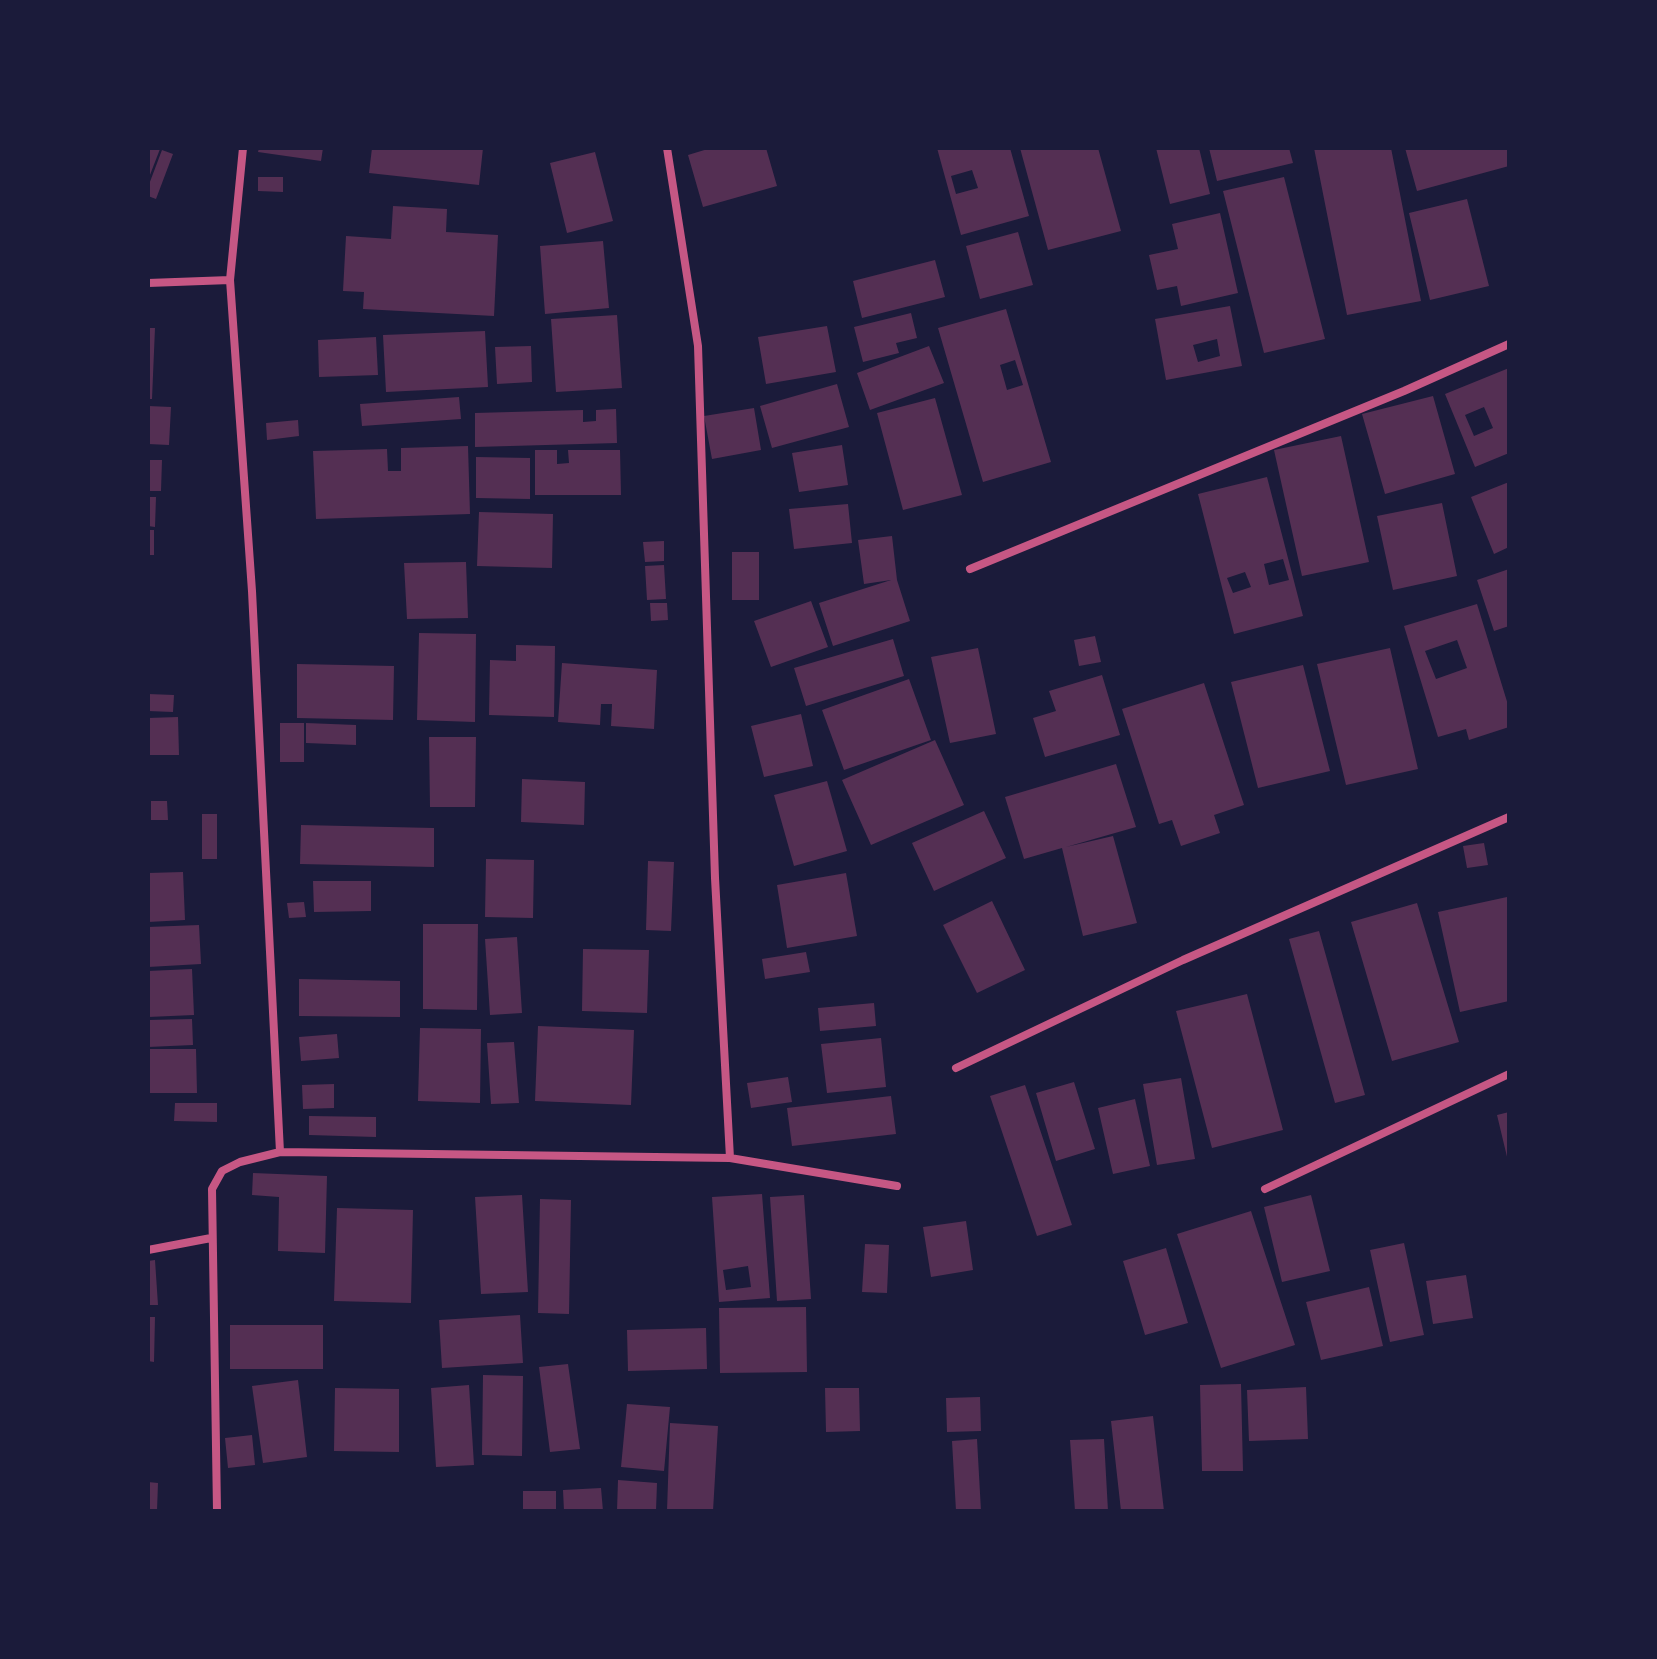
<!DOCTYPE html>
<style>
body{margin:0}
#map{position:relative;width:1657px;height:1659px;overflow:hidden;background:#1b1b3a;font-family:Roboto,sans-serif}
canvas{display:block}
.frame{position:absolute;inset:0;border:150px solid #1b1b3a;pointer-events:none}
</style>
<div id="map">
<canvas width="1657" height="1659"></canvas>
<div class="frame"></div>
</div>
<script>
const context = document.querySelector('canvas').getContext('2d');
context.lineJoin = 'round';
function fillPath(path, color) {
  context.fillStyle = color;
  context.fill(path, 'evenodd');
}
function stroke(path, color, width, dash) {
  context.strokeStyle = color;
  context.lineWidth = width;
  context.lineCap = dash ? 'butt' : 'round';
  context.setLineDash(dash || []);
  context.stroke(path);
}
const building = new Path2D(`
 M148 148 160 149 148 180Z
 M259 148H323L321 161 258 152Z
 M372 148H483L479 185 369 173Z
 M711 148H766L777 186 703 207 688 155Z
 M937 148H1010L1029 216 961 235ZM972 170 978 188 956 194 951 176Z
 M1020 148H1098L1121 231 1048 250Z
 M1156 148H1199L1210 194 1170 204Z
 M1209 148H1289L1293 163 1217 181Z
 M1314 148H1391L1421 301 1347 315Z
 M1405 148H1509V166L1417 191Z
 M162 150 173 154 156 199 148 196V187Z
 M595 152 613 221 567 233 550 163Z
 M258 177H283V192L258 191Z
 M1284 177 1325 339 1264 353 1223 191Z
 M1467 199 1489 286 1430 300 1409 213Z
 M393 206 447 209 446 232 498 235 494 316 363 309 364 292 343 291 346 236 391 239Z
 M1220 213 1238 293 1181 306 1177 286 1157 290 1149 255 1178 249 1172 224Z
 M1018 232 1033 285 980 299 966 246Z
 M603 241 609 308 545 314 540 246Z
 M935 260 945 297 862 318 853 281Z
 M1230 306 1242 366 1166 380 1155 319ZM1217 339 1220 356 1198 362 1193 345Z
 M1006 309 1051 462 983 482 938 328ZM1015 360 1023 385 1007 390 1000 365Z
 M911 313 917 338 896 343 899 353 863 362 854 327Z
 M617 315 622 388 556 392 551 319Z
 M827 326 836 372 766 384 758 337Z
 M148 328H155L152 399H148Z
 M485 331 488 387 386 392 383 335Z
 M376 337 378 375 319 377 318 340Z
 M531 346 532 382 497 384 495 347Z
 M929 346 944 383 870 410 857 373Z
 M1509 368V453L1475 467 1445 394ZM1484 407 1493 428 1474 436 1465 415Z
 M837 384 849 427 772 448 760 406Z
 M1433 396 1455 474 1385 494 1362 414Z
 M459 397 461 419 362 426 360 404Z
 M935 398 962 495 903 510 877 413Z
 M148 406 171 407 169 445 148 444Z
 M754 408 761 450 712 459 704 416Z
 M616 409 617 443 475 447V413L583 410V422L596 421V410Z
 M298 420 299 436 267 440 266 423Z
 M1341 436 1369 562 1302 576 1274 450Z
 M842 445 848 485 799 492 792 453Z
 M468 446 470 514 316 519 313 451 387 449 388 471H401V448Z
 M535 450H557V464L569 463 568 450H620L621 495H535Z
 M476 457 530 458V499L476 498Z
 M148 460H162L161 491H148Z
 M1267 477 1303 616 1234 634 1198 494ZM1283 559 1289 580 1269 585 1264 564ZM1245 572 1251 587 1233 593 1227 578Z
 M1509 482V547L1494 554 1471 497Z
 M148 497H156L155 527 148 526Z
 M1442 503 1457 576 1393 590 1377 516Z
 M848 504 852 543 794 549 789 509Z
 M479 512 553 514 552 568 477 566Z
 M148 530H154V555H148Z
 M892 536 897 580 910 621 833 646 819 603 891 580 864 584 858 540Z
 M664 541V561L645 562 643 542Z
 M732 552H759V600H732Z
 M466 562 468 618 407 619 404 563Z
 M664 565 666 599 647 600 645 566Z
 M1509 569V626L1494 631 1477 580Z
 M811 601 828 647 771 667 754 621Z
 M650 603H667L668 620 651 621Z
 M1477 604 1509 708V727L1469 740 1466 729 1438 737 1404 626ZM1457 640 1467 668 1436 679 1425 651Z
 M419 633 476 634 475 722 417 720Z
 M1095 636 1101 662 1079 666 1074 640Z
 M893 639 904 676 806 706 794 668Z
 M516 645 555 646 554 717 489 715 490 660 516 661Z
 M978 648 996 734 950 743 931 657Z
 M1390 648 1418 769 1346 785 1317 664Z
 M562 663 657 670 654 729 611 726 612 704H601L600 725 558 722Z
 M297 664 394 666 393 720 297 718Z
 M1303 665 1330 771 1258 788 1231 682Z
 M1102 675 1120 735 1045 757 1033 718 1056 711 1049 691Z
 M909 679 931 740 844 770 822 710Z
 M1204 683 1244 805 1214 815 1220 833 1181 846 1172 820 1159 824 1122 709Z
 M148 694 174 695 173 712 148 711Z
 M801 714 813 766 764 777 751 726Z
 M178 717 179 755H148V718Z
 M280 723H304V762H280Z
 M306 723 356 725V745L306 743Z
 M429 737H476L475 807H430Z
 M935 740 964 805 871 845 842 780Z
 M1116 764 1136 827 1066 847 1113 836 1137 923 1083 936 1062 848 1024 859 1005 797Z
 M522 779 585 782 584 825 521 822Z
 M827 781 847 851 794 866 774 795Z
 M151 801H167L168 820H151Z
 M984 811 1006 858 934 891 912 843Z
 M202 814H217V859H202Z
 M301 825 434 828V867L300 864Z
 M1484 843 1488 865 1467 868 1463 846Z
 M486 859 534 860 533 918 485 917Z
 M648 861 674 862 671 931 646 930Z
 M183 872 185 920 148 922V873Z
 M846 873 857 936 787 948 777 885Z
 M313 881H371V911L314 912Z
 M1507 897 1509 907V1001L1460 1012 1438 912Z
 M992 901 1025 970 977 993 943 925Z
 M304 902 306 917 289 918 287 903Z
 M1417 903 1459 1042 1392 1061 1351 922Z
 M423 924H478L477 1010 423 1009Z
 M199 925 201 964 148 967V927Z
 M1319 931 1365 1095 1335 1103 1289 939Z
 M517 937 522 1013 490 1015 485 939Z
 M583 949 649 950 647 1013 582 1011Z
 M806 952 810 972 765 979 762 959Z
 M192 969 194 1015 148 1017V971Z
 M299 979 400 981V1017L299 1016Z
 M1247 994 1283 1130 1212 1148 1176 1011Z
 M874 1003 876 1026 820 1031 818 1008Z
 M192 1019 193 1045 148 1047V1020Z
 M538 1026 634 1030 631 1105 535 1101Z
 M420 1028 481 1029 480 1103 418 1101Z
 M337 1034 339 1058 301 1061 299 1037Z
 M881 1038 886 1087 827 1093 821 1044Z
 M514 1042 519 1103 491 1104 487 1043Z
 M148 1049H196L197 1093H148Z
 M788 1077 792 1102 751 1108 747 1083Z
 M1181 1078 1195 1159 1157 1165 1143 1084Z
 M1074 1082 1095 1149 1056 1161 1036 1093Z
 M334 1084V1108L303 1109 302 1085Z
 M1025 1085 1072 1225 1037 1236 990 1096Z
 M891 1096 896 1134 792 1146 787 1108Z
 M1135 1099 1150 1166 1113 1174 1098 1108Z
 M175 1103H217V1122L174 1121Z
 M1509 1112V1161H1508L1497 1115Z
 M309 1116 376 1117V1137L309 1135Z
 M253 1173 327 1176 325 1253 278 1251 279 1197 252 1195Z
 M762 1194 770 1298 719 1302 712 1197ZM748 1266 751 1287 726 1290 723 1270Z
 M522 1195 528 1292 481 1294 475 1197Z
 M804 1195 811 1299 777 1301 770 1197Z
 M1311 1195 1330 1271 1282 1282 1264 1207Z
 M540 1199 571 1200 569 1314 538 1313Z
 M337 1208 413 1210 411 1303 334 1301Z
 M1251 1211 1295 1345 1221 1368 1177 1234Z
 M966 1221 973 1270 931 1277 923 1227Z
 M1404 1243 1424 1335 1390 1342 1370 1250Z
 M865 1244 889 1245 887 1293 862 1292Z
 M1166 1248 1188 1323 1145 1335 1123 1261Z
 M155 1260 158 1305H148V1261Z
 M1466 1275 1473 1318 1433 1324 1426 1281Z
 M1369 1287 1383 1346 1321 1360 1306 1302Z
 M806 1307 807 1372 720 1373 719 1308Z
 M520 1315 523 1363 442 1368 439 1320Z
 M148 1317H155L154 1362 148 1361Z
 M230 1325H323V1369H230Z
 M706 1328 707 1369 628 1371 627 1330Z
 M568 1364 580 1449 550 1452 539 1367Z
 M483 1375 523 1376 522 1456 482 1455Z
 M298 1380 307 1457 263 1463 252 1386Z
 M1241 1384 1243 1471H1202L1200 1385Z
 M469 1385 474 1465 436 1467 431 1388Z
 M1306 1387 1308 1439 1249 1441 1247 1390Z
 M335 1388 399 1389V1452L334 1451Z
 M825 1388H859L860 1431 826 1432Z
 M980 1397 981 1431 947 1432 946 1398Z
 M627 1404 670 1407 664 1471 621 1467Z
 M1153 1416 1164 1511H1121L1111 1421Z
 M670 1423 718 1426 713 1511H667Z
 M252 1435 255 1465 228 1468 225 1438Z
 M977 1439 981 1511H956L952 1441Z
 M1104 1439 1108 1511H1075L1070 1440Z
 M618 1480 657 1483 656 1511H617Z
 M148 1482 158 1483 157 1511H148Z
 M601 1488 603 1511H564L563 1490Z
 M523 1491H556V1511H523Z`);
const minor = new Path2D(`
 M667 148 698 346 715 878 730 1158
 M148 283 230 280
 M970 569 1404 391 1509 344
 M956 1068 1183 960 1509 817
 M280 1152 730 1158 897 1186
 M1265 1189 1509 1074
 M148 1250 211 1238
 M217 1511 212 1189 222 1171 240 1162 280 1152 252 591 230 280 243 148`);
fillPath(building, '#542f53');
stroke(minor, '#c65784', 8);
</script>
